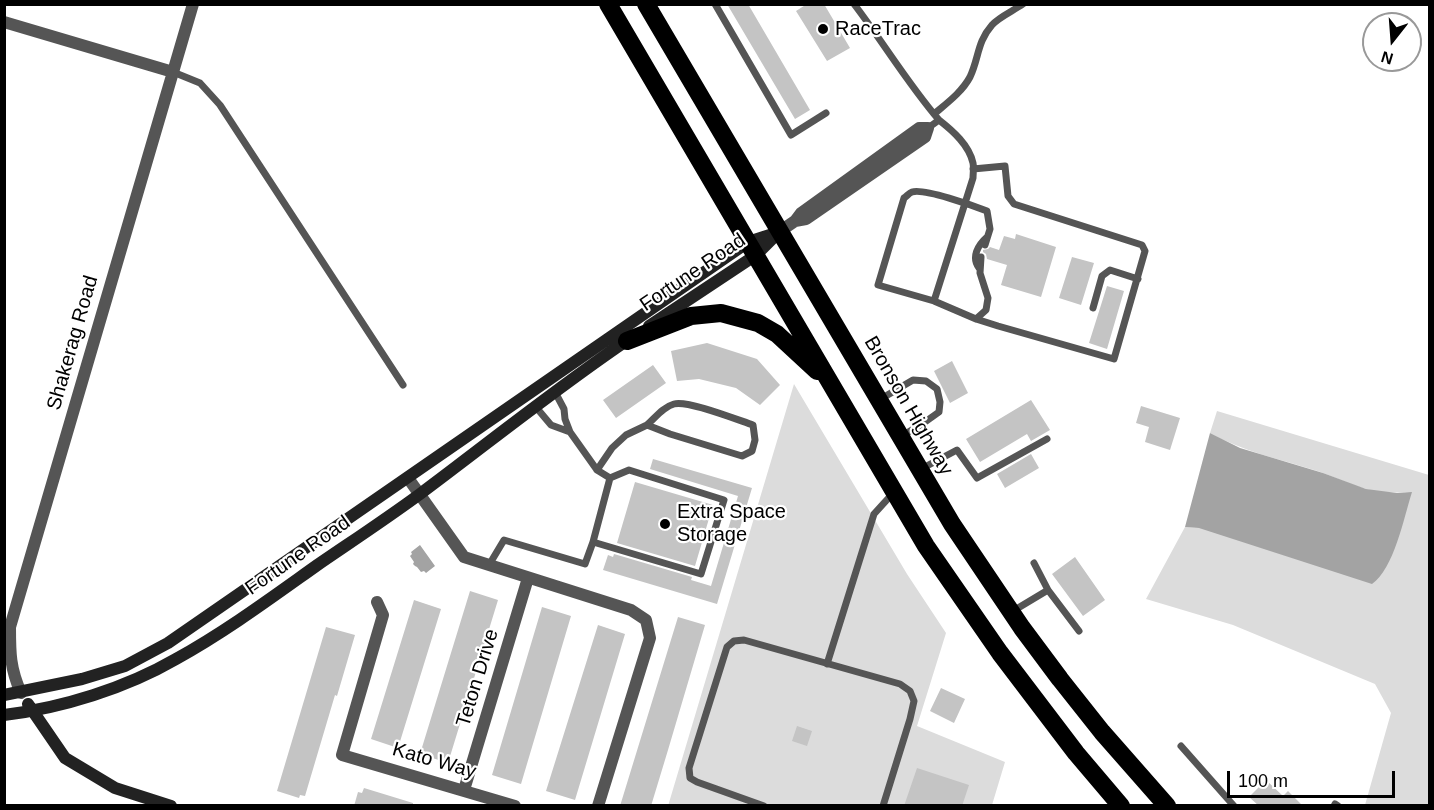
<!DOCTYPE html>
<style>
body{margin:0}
#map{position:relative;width:1434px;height:810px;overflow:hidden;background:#fff;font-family:Arial,sans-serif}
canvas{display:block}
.frame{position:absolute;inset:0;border:6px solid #000;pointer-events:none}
.north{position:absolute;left:1362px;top:12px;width:60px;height:60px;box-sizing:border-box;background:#fff;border:2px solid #999;border-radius:50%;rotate:197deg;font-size:16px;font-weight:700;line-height:24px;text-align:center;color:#000}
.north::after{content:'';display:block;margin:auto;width:21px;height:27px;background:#000;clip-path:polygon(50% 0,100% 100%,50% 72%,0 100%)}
.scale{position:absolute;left:1227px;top:771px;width:168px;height:27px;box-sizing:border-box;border:3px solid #000;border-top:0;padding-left:8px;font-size:18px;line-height:21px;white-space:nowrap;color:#000;-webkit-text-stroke:4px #fff;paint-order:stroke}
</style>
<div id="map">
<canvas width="1434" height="810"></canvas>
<div class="frame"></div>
<div class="north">N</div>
<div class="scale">100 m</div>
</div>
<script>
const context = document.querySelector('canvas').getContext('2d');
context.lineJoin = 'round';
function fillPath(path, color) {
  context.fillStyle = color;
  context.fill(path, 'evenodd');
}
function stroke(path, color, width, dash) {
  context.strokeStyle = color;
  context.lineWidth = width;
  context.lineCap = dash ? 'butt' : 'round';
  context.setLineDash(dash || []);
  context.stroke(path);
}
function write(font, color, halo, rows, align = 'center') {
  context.font = font + ' Arial,sans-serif';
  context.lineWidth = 4.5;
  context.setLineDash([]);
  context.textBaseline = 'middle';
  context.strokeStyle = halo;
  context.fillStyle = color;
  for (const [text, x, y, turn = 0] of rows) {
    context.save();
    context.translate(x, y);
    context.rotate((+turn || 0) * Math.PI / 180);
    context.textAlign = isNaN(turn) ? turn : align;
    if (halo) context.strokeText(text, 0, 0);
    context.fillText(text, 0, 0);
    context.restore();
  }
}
const green = new Path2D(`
 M794 384 907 574 946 633 917 726 1005 762 992 805 668 806Z
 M1217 411 1429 475V805H1365L1391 713 1375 684 1233 625 1146 599 1185 527 1199 528 1411 492C1397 493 1380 493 1366 489 1348 484 1331 475 1314 470 1279 459 1242 451 1210 433Z`);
const water = new Path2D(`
 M1210 433 1240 448 1323 473 1366 489 1397 493 1412 492C1404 517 1394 569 1372 584L1199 528 1185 527Z
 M420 545 435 566 426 573 424 571 421 572 417 567 415 566 413 564 414 562 410 556 412 554 411 552Z`);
const building = new Path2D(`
 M727 4H748L810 110 795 119Z
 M807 4H824L850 48 827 61 796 11Z
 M1016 234 1056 247 1041 297 1001 285 1007 265 987 259 986 254 983 252V250L988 249 990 247 999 250 1004 236 1015 239Z
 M1072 257 1094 263 1081 305 1059 298Z
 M1107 286 1124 291 1107 349 1089 343Z
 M707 343 757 359 780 385 760 405 736 388 699 379 677 381 671 351Z
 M952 361 968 393 950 403 934 371Z
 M653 365 666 383 616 418 603 400Z
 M1031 400 1050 430 1031 441 1027 434 980 462 966 439Z
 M1141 406 1180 418 1170 450 1145 442 1149 427 1136 423Z
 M1031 454 1039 468 1005 488 997 474Z
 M653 459 752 488 717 604 603 570 608 555 613 557 614 554 692 577 691 580 711 586 738 496 650 469Z
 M635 482 713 505 695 566 617 543Z
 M1075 557 1105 600 1083 616 1052 574Z
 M470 591 498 600 448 763 420 754Z
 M414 600 441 609 398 748 371 739Z
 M542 607 571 616 521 784 492 775Z
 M678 617 705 625 668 750 651 806H620Z
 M598 625 625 634 575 800 546 791Z
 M326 627 355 635 337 696 335 695 305 796 300 795 299 798 277 791Z
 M941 688 965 699 954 723 930 711Z
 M797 726 812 731 807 746 792 741Z
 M917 768 969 785 962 806H904Z
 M1266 780 1283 796 1288 791 1303 806H1259L1249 797Z
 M364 788 413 803V806H354L358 792 362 793Z`);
const lane = new Path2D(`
 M715 4 791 135 826 113
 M854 4C883 42 908 84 939 120L928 128
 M173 72 200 83 220 105 403 385
 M934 114C947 103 962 92 970 77 979 58 977 42 992 25 999 17 1013 11 1023 4
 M939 120C953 131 969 145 973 163 974 168 973 174 973 178L934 301 976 319 998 326 1114 359 1145 251 1142 245 1014 204 1008 196 1005 166 973 169
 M979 268C971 257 978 245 987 237
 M934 301 878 285 904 198C907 196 909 193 912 192 924 188 974 206 987 211L990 229 985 245
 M1093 308 1102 276 1110 270 1138 279
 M976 319 986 310 988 298 980 273 981 257
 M879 400 913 380 926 381 937 389 940 402 939 412 925 422 902 436
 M535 406 551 425 570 432 565 419 564 409 555 392
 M921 469 957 450 977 478 1047 439
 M597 470 612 448 626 435 647 425 670 434 742 456 752 451 755 440 753 425C738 420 688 400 674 404 663 407 655 418 647 425
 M593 542 701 574 724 500 629 470 610 478
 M1034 563 1048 590
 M489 565 504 540 585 564 593 542 610 478 597 470 570 432
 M1013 611 1048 590 1079 631
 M827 664 874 514 894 492
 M1181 746 1234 806
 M764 806 697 782 690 778 689 768 727 647 734 641 744 640 900 684 910 691 914 701 910 719 883 806
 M1334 806 1335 804 1338 806`);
const street = new Path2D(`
 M4 22 173 72
 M779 232 795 221 806 219 925 137 928 128H919L801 213 795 221
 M408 478 464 557 631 610 646 620 650 638 598 806
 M377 602 383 615 342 755 515 806
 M21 693C10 668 10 653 10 627L193 4
 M464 790 528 578`);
const secondary = new Path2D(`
 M649 326 756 255 779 232
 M4 695 82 679 125 666 168 643 748 242 776 233
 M28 704 65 758 115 788 171 806
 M4 715C62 708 126 688 176 659 225 632 271 598 316 566 351 542 386 519 420 494 491 441 559 386 632 337`);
const highway = new Path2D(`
 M608 4 926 546 1000 653 1076 753 1121 806
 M646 4 952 524 1022 628 1060 679 1102 732 1167 806
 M627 341 691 316 721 313 758 323 777 334 817 371`);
const markers = [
 [823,29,6,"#000"],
 [665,524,6,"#000"]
];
const poiNames = [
 ["RaceTrac",835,29],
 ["Extra Space",677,512],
 ["Storage",677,535]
];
const streetNames = [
 ["Fortune Road",693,273,-34],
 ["Shakerag Road",73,343,-74],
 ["Bronson Highway",908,406,60],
 ["Fortune Road",298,556,-35],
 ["Teton Drive",478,678,-73],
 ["Kato Way",434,761,16]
];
fillPath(green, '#dcdcdc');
fillPath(water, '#a3a3a3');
fillPath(building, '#c4c4c4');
stroke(lane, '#555', 7);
stroke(street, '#555', 12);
stroke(secondary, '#222', 12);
stroke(highway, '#000', 18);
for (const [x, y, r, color] of markers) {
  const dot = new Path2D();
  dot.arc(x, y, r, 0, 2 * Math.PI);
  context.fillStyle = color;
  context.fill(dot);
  stroke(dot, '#fff', 2);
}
write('20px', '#000', '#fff', poiNames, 'left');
write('20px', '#000', '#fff', streetNames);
</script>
